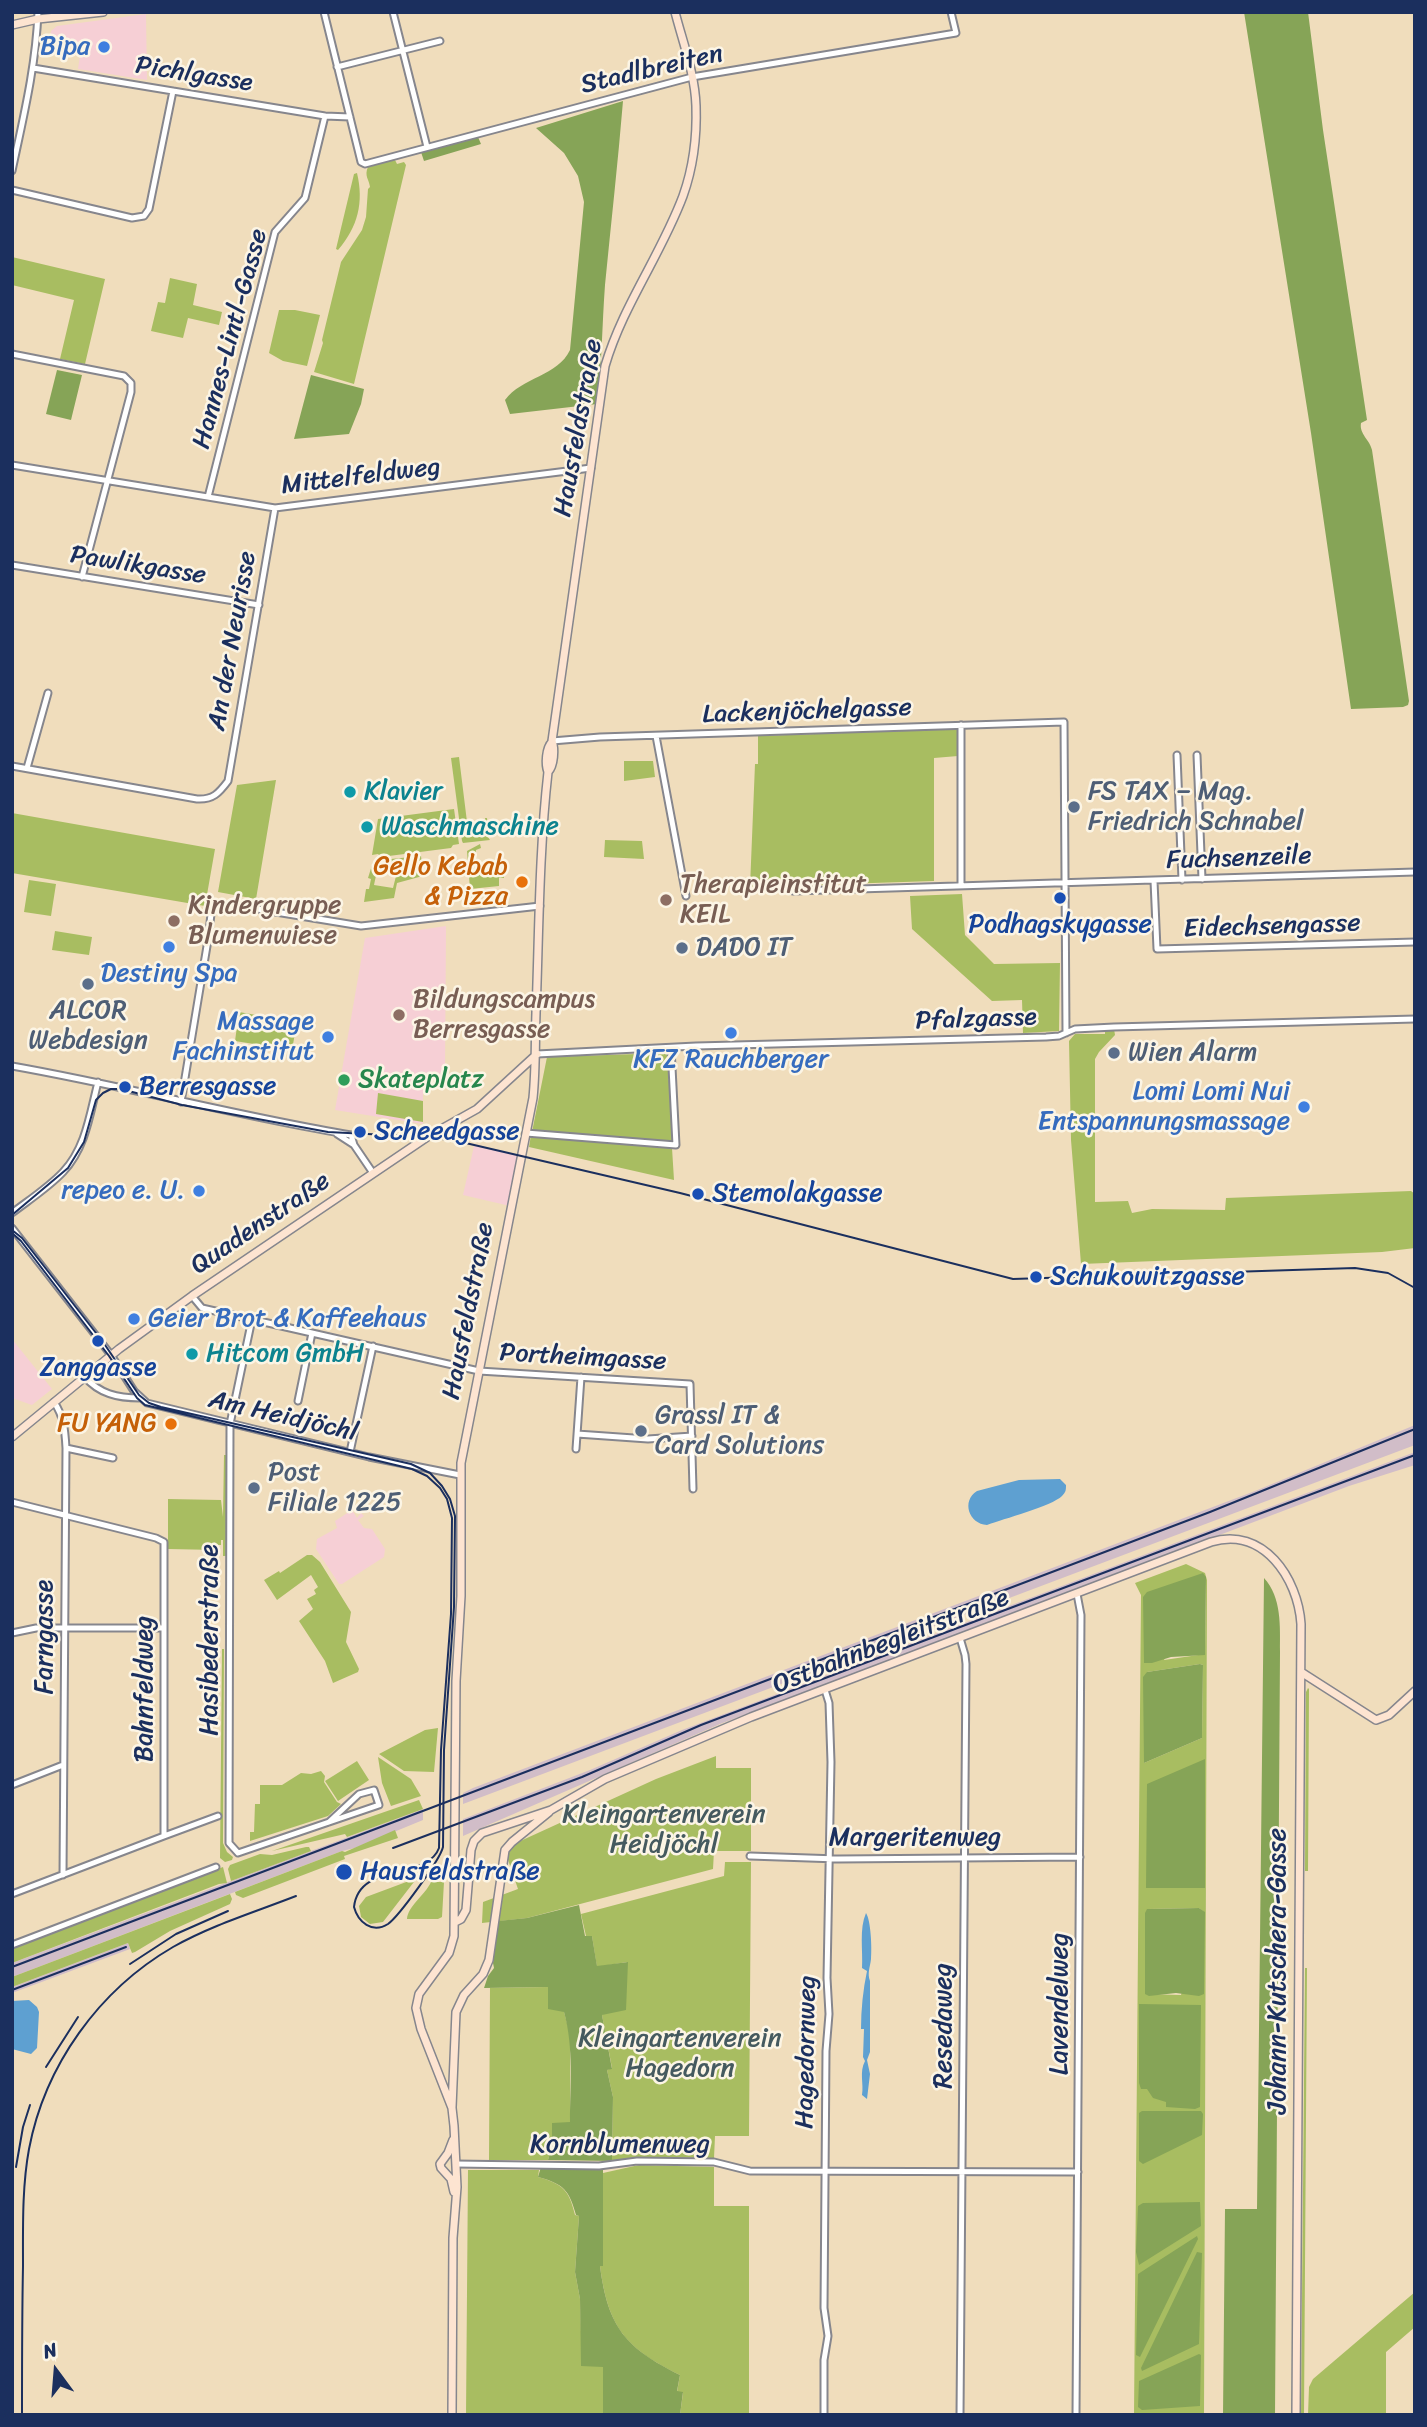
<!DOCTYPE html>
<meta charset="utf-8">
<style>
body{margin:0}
#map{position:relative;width:1427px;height:2427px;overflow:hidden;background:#f0ddbc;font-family:Sriracha,sans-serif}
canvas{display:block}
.frame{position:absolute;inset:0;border:14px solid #1b2f5e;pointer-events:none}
.north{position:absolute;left:21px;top:2336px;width:70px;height:70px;-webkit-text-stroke:5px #fcf5e5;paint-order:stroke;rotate:344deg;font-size:19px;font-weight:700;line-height:28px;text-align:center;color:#1b2f5e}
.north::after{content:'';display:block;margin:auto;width:24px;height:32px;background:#1b2f5e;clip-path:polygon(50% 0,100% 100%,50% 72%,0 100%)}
</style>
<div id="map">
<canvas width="1427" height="2427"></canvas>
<div class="frame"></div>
<div class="north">N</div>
</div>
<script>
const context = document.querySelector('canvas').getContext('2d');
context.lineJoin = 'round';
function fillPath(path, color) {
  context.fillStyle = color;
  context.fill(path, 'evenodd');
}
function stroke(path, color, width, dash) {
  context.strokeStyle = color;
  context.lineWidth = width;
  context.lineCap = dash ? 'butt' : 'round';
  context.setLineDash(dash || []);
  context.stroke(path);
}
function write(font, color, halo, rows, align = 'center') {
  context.font = font + ' Sriracha,sans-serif';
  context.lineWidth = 5;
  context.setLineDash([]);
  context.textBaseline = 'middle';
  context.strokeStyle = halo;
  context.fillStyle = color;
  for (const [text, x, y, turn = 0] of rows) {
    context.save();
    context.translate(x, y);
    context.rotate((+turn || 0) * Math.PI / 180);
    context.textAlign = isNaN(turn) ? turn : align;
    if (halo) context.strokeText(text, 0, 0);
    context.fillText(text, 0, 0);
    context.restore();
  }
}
const built = new Path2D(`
 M146 14 147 80 78 69 81 49 48 48 51 31 57 26Z
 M446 926 445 1075H423V1124L335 1110 365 938Z
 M474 1146 520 1155 510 1206 463 1195Z
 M12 1339 52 1389 32 1405 12 1398Z
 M352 1510 357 1518 361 1513 364 1516 358 1520 364 1528 372 1529 385 1549 384 1557 342 1584H339L316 1549 317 1539 337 1528 335 1521Z`);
const industrial = new Path2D(`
 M1415 1425V1445L463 1804V1793L473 1788 1255 1491Z
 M1415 1452V1465L1349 1486 720 1724 463 1836V1819L590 1770 682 1730Z
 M423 1809V1820L355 1848 342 1851 12 1977V1963Z
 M128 1943 130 1949 12 1993V1987Z`);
const green = new Path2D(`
 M395 160 397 164 404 162 406 165 354 384 314 372 323 343 322 340 341 262 362 230 366 217 368 189 370 187C369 179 364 176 368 167Z
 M357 173C364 202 358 227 338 250L336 249 354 174Z
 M12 257 105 279 85 364 60 359 74 300 12 285Z
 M170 278 197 284 193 305 222 312 219 325 188 318 183 338 151 331 158 302 165 303Z
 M279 310H295L320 315 307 366 283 361 269 353Z
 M957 729 958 756 934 758V881L750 887 755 764H758V736Z
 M459 757 468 830 486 829 485 818H487L488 837 490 840 463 843 462 841 451 758Z
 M624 761H653L655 777 624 781Z
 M276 780 256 899 218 892 237 785Z
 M454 809 459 844 453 845 451 848 381 857 378 854 372 855 378 819Z
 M12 813 215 849 205 906 12 873Z
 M605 840 642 841 644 859 604 857Z
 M480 844 481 848 476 850V853L471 854 470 865H473L474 871 504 873V878H499V886L470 889 467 851Z
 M421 856 423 874 419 877 397 883 394 898 364 902 366 889H369L371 879 368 878 373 862 385 860 384 865 378 866 374 885 393 888 396 876 417 872 416 861 392 864 391 859Z
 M29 880 56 884 51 916 24 912Z
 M962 894 965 935 994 964 1060 963 1059 1031 1023 1033 1022 1000 992 1001 912 929 910 896Z
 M55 931 92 937 89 955 52 950Z
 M239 1012 297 1022 292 1050 235 1041Z
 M1114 1029 1115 1035 1099 1052 1095 1059V1202L1128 1201 1132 1213 1152 1209 1225 1210 1226 1198 1411 1191 1415 1194V1248L1382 1252 1081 1264 1071 1140 1069 1041 1075 1034H1105V1030Z
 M667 1053 673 1141 532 1132 547 1057Z
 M378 1093 423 1101V1122L376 1114Z
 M531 1135 672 1148 674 1180 529 1147Z
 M224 1455H226V1556H223V1540H221V1545H217V1550L168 1549V1499L221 1500 223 1517Z
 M307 1555H312L320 1562 351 1612 346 1642 359 1669 358 1672 333 1683 325 1661 299 1621 313 1609 307 1599 316 1594 314 1590 318 1587 311 1575 277 1600 264 1580 279 1571 280 1573Z
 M1186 1564 1205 1573 1207 1580 1204 2415H1134L1141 1595 1135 1583ZM1206 1577 1205 1654 1164 1660ZM1200 1664 1203 1665 1202 1738 1144 1763 1147 1672ZM1199 1908 1204 1912 1181 1995 1146 1994 1148 1909Z
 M222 1649H224L223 1843 227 1852 233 1857 232 1860 225 1862 220 1858Z
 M1308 1688 1309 1689 1308 1871H1305L1306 1692Z
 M438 1728 434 1772 404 1771 379 1754 425 1730Z
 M716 1756V1768H751V1851H714L713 1869 527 1918 482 1923 483 1902 518 1889 506 1854 516 1843 656 1779Z
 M378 1757 411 1779 421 1796 391 1806 382 1783Z
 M357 1761 369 1780 338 1801 325 1781Z
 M321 1771 325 1776 324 1782 337 1802 341 1804 328 1816 250 1841V1832H254L255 1804H260V1785H282L301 1773 311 1774Z
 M419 1800 423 1809 347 1837 345 1834 272 1851Z
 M395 1830 398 1838 344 1856 345 1859 243 1898 236 1895 235 1892 342 1851 345 1852Z
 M306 1847H309L311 1851 231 1881 228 1869 230 1865 260 1854 272 1855Z
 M725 1862H751L749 2136H715L714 2158 638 2157 612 2161 613 2097 607 2070 612 2068 602 2015 627 1962 597 1967 592 1936H586L581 1914 724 1876Z
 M223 1867 227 1883 219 1884 12 1963V1949Z
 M417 1878 383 1922 370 1924 361 1917 359 1906 366 1897Z
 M431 1882H444L442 1917 438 1919H407C408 1906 425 1895 431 1882Z
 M230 1894 232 1899 230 1904 170 1931 135 1952 132 1953 128 1943 12 1987V1977Z
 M1305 1968H1307L1304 2415H1301Z
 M548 1987 564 2012 570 2034V2123H552V2146L548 2160H489L490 1988Z
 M639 2165 714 2167V2206H749V2415H680L683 2393 677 2392 680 2375C625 2348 608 2327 600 2266L603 2265V2173Z
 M468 2170H539L538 2177C563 2184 569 2190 575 2215L579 2216 575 2272 580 2299 582 2366H603V2415H466Z
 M1415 2292V2327L1386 2352V2415H1308L1309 2387 1313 2379Z`);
const forest = new Path2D(`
 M1244 12H1308L1323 130 1367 420 1361 423C1359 434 1370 440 1372 450L1409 701 1408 705 1403 707 1351 709 1311 433Z
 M623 101C618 162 611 223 605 285 602 325 602 364 597 404L510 414 505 400C522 377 558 376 570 350L584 202 578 176 564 153 536 128Z
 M478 137 481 144 424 161 421 152Z
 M57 370 82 375 71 420 46 414Z
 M311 375 364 389 361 404 349 434 294 439Z
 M1203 1573 1206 1577 1205 1655 1171 1657 1152 1663H1144L1143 1597 1147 1592Z
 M1264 1578C1282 1598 1280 1626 1280 1652L1275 2415H1223L1225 2209H1257Z
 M1200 1664 1203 1665 1202 1738 1144 1763 1143 1677 1147 1672Z
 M1205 1759V1888H1146L1147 1784Z
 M579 1905 585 1936H592L597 1966 628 1962 626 2010 602 2015 612 2069 607 2070 613 2097 612 2161 548 2160 552 2146V2123L570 2122C570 2086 574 2048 564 2012L548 2009V1987L484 1988 488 1976 494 1968 493 1963 498 1921 527 1918Z
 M1199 1908 1205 1912 1204 1994 1199 1996 1176 1993 1149 1996 1145 1994V1913L1147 1909Z
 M1139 2004 1201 2005 1200 2107 1195 2109 1166 2107V2102L1153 2098 1147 2089H1141L1139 2083Z
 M1142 2111H1201L1203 2114 1202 2135 1143 2164 1139 2161V2113Z
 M541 2167 603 2168V2266H600C608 2328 626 2348 680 2375L677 2391 683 2392 680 2415H603V2367L581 2366 580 2299 575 2272 579 2216 576 2215C569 2190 564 2184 538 2177Z
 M1200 2202 1201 2226 1139 2265 1136 2252 1138 2206 1143 2203Z
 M1197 2236 1198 2239 1140 2357 1136 2355 1138 2274Z
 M1197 2252 1202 2253 1199 2344 1142 2371 1141 2368Z
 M1199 2354 1201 2355 1200 2406 1142 2410 1138 2407 1139 2381Z`);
const water = new Path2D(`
 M1060 1479 1066 1485C1066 1490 1066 1492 1062 1496 1052 1506 1003 1519 987 1525 969 1524 961 1501 977 1491L1019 1480Z
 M866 1913C871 1921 872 1948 871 1959 870 1968 867 1973 870 1981V2052L867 2060 870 2074 867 2099 862 2095C864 2084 859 2072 865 2061L863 2057 864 2029H861C861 2009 863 1990 867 1971L862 1968C863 1950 859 1929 866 1913Z
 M29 2000 37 2007 39 2012 37 2048 31 2054 12 2049V2001Z`);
const street = new Path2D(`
 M324 12 361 162 365 164 692 77 956 33 951 12
 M393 12 427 147
 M337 67 440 41
 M33 68 325 116 350 117
 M12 171C23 119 36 66 38 12
 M12 190 132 218 144 216 149 209 173 91
 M12 354 124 376 131 383V392L82 577
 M12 465 275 508 591 468
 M208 497 275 232 305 198 325 116
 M12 565 259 605
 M961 725V886
 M656 736 686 896
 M552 741 600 737 1064 722 1066 1033
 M1177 755 1182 880
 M1197 755 1202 879
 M12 766 197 799C213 800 219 793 228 781L275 508
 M27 768 48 693
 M1154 881 1157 949 1415 942
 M793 891 1415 872
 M537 1054 696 1046 1046 1037 1059 1036 1075 1029 1114 1027 1415 1019
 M12 1066C126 1086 237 1116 351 1135L354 1145 373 1173
 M181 1102 208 940 211 914 216 906 233 905 361 926 540 906
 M526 1133 676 1145 671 1048
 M337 1134 354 1145
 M12 1213C29 1200 49 1187 63 1172 86 1148 90 1113 98 1082
 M12 1228 111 1355 134 1391 147 1403 369 1457 460 1475
 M192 1296 202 1308 479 1371 690 1384 693 1489
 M252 1319 230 1424 229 1843 238 1853 379 1805 374 1790 359 1794 329 1822
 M84 1376C99 1394 118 1398 140 1398
 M298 1401 312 1333
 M54 1402C64 1417 65 1430 66 1448L63 1875
 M577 1434 648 1439 692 1436
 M66 1448 113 1458
 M576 1449 581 1377
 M350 1452 373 1346
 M12 1502 156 1538 164 1542V1836L218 1816
 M12 1633 36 1628H164
 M960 1638 965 1655 966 1664 960 2415
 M12 1785 63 1765
 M750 1856 838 1859 1080 1857
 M12 1894 164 1836
 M12 1945 216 1867
 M456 2164 599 2166 637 2161 714 2162 750 2171 1078 2172
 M824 2415V2360L828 2336 824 2308 826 2051 829 2014 827 1978 831 1762 829 1703 825 1690
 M1076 2415 1081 1615 1077 1594`);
const secondary = new Path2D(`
 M12 25 38 19 103 12
 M548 772C554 766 555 749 552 741L605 366C623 305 661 255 683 196 693 168 697 136 696 106 695 74 683 43 675 12
 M12 1437 119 1349 192 1296 427 1137 477 1109 537 1054
 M1301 1672 1376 1720 1389 1715 1415 1691
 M455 1922 461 1919 466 1910 471 1850 474 1841 482 1833 551 1810 605 1779 751 1717 1211 1542C1263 1526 1298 1578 1301 1624L1296 2415
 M452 2107 456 2012 464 1995 483 1974 489 1960 505 1850 512 1842 549 1812
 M453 2140 448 2153 440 2164 441 2168 451 2179 454 2192
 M452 2415 453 2238 457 2187 454 2126 452 2108 421 2029 416 2008 419 1994 449 1953 454 1936 456 1681 461 1596V1463L533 1098C536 1068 535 1042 536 1013 539 933 539 852 548 772 545 764 546 748 552 742`);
const tram = new Path2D(`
 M12 1215 68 1168 84 1142 96 1100 103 1093 111 1089H121L182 1105 328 1132 427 1137 457 1141 680 1193 1013 1279 1355 1268 1388 1273 1415 1288
 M12 1230 22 1238 103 1342 139 1395 149 1403 161 1407 411 1464 430 1473 442 1486 450 1499 455 1516 454 1607 444 1750 443 1847C440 1860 399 1916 388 1924 372 1934 358 1922 354 1907 359 1861 427 1881 439 1848L441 1750 451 1614 452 1518 447 1499 440 1488 427 1476 412 1469 145 1405 137 1398 109 1356 21 1241 12 1233`);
const rail = new Path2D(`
 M393 1848 582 1777 701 1725 1415 1455
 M130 1964 176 1934 228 1911
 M12 1967 1210 1512 1415 1429
 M12 1990 126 1947
 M46 2067 78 2017
 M16 2167 23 2127 30 2105
 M22 2415C22 2365 22 2315 23 2266 23 2227 22 2187 29 2149 45 2065 99 1990 173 1947 212 1925 255 1912 296 1896`);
const markers = [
 [104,47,7,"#3f7fe0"],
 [350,792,7,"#0f9aa8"],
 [1074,807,7,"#5c6f8a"],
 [367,827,7,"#0f9aa8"],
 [522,882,7,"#e8710a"],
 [1060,898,7,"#1a4fb4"],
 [666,900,7,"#8d6e63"],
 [174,921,7,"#8d6e63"],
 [169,947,7,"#3f7fe0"],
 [682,948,7,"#5c6f8a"],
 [88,984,7,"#5c6f8a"],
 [399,1015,7,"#8d6e63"],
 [731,1033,7,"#3f7fe0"],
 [328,1037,7,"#3f7fe0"],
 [1114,1053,7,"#5c6f8a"],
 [344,1080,7,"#2e9e5b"],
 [125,1087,7,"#1a4fb4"],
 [1304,1107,7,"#3f7fe0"],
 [360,1132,7,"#1a4fb4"],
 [199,1191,7,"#3f7fe0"],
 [698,1194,7,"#1a4fb4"],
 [1036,1277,7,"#1a4fb4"],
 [134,1319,7,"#3f7fe0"],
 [98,1341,7,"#1a4fb4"],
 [192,1354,7,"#0f9aa8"],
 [171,1424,7,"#e8710a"],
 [641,1431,7,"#5c6f8a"],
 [254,1488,7,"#5c6f8a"],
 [344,1872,9,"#1a4fb4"]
];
const shopNames = [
 ["Bipa",90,47],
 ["Destiny Spa",169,974,"center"],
 ["Massage",314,1022],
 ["Fachinstitut",314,1052],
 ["KFZ Rauchberger",731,1060,"center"],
 ["Lomi Lomi Nui",1290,1092],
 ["Entspannungsmassage",1290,1122],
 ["repeo e. U.",185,1191],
 ["Geier Brot & Kaffeehaus",148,1319,"left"]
];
const streetNames = [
 ["Stadlbreiten",652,70,-13],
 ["Pichlgasse",194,75,9],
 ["Hannes-Lintl-Gasse",231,339,-75],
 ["Hausfeldstraße",579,428,-80],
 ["Mittelfeldweg",361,477,-7],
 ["Pawlikgasse",138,566,9],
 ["An der Neurisse",233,641,-80],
 ["Lackenjöchelgasse",807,712,-2],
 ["Fuchsenzeile",1239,859,-2],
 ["Eidechsengasse",1272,927,-2],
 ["Pfalzgasse",976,1020,-2],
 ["Quadenstraße",261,1224,-34],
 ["Hausfeldstraße",469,1311,-79],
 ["Portheimgasse",583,1358,3],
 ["Am Heidjöchl",283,1417,13],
 ["Farngasse",45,1637,-90],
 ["Hasibederstraße",210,1640,-90],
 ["Ostbahnbegleitstraße",891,1642,-21],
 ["Bahnfeldweg",145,1689,-90],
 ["Margeritenweg",915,1838],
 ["Johann-Kutschera-Gasse",1278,1971,-90],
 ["Lavendelweg",1060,2004,-90],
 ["Resedaweg",944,2026,-90],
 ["Hagedornweg",807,2052,-89],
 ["Kornblumenweg",620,2145]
];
const cultureNames = [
 ["Klavier",364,792],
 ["Waschmaschine",381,827],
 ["Hitcom GmbH",206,1354]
];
const serviceNames = [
 ["FS TAX – Mag.",1088,792],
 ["Friedrich Schnabel",1088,822],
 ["DADO IT",696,948],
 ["ALCOR",88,1011,"center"],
 ["Webdesign",88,1041,"center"],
 ["Wien Alarm",1128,1053],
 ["Grassl IT &",655,1416],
 ["Card Solutions",655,1446],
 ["Post",268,1473],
 ["Filiale 1225",268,1503]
];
const foodNames = [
 ["Gello Kebab",508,867],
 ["& Pizza",508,897],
 ["FU YANG",157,1424]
];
const educationNames = [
 ["Therapieinstitut",680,885],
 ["KEIL",680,915],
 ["Kindergruppe",188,906],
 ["Blumenwiese",188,936],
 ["Bildungscampus",413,1000],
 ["Berresgasse",413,1030]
];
const transitNames = [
 ["Podhagskygasse",1060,925,"center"],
 ["Berresgasse",139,1087],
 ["Scheedgasse",374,1132],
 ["Stemolakgasse",712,1194],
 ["Schukowitzgasse",1050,1277],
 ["Zanggasse",98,1368,"center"],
 ["Hausfeldstraße",360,1872]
];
const leisureNames = [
 ["Skateplatz",358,1080]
];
const parkNames = [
 ["Kleingartenverein",664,1815],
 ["Heidjöchl",664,1845],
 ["Kleingartenverein",680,2039],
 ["Hagedorn",680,2069]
];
fillPath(built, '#f6cfd5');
fillPath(industrial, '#d1bdc8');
fillPath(green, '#a8bd61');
fillPath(forest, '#86a457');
fillPath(water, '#5ea0d1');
stroke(street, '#86868d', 9);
stroke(secondary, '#86868d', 10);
stroke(street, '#fff', 5);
stroke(secondary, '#fde4d1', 7);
stroke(tram, '#1b2f5e', 2);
stroke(rail, '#1b2f5e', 2);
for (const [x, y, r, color] of markers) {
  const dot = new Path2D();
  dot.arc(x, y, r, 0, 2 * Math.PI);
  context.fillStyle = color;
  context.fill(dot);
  stroke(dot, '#fcf5e5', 2.5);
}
write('26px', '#366cbe', '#fcf5e5', shopNames, 'right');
write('26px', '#1b2f5e', '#fcf5e5', streetNames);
write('26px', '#0d838f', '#fcf5e5', cultureNames, 'left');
write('26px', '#4e5e75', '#fcf5e5', serviceNames, 'left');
write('26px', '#c56008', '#fcf5e5', foodNames, 'right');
write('26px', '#785e54', '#fcf5e5', educationNames, 'left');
write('26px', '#164399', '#fcf5e5', transitNames, 'left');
write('26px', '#27864d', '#fcf5e5', leisureNames, 'left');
write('26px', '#455a5f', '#fcf5e5', parkNames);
</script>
